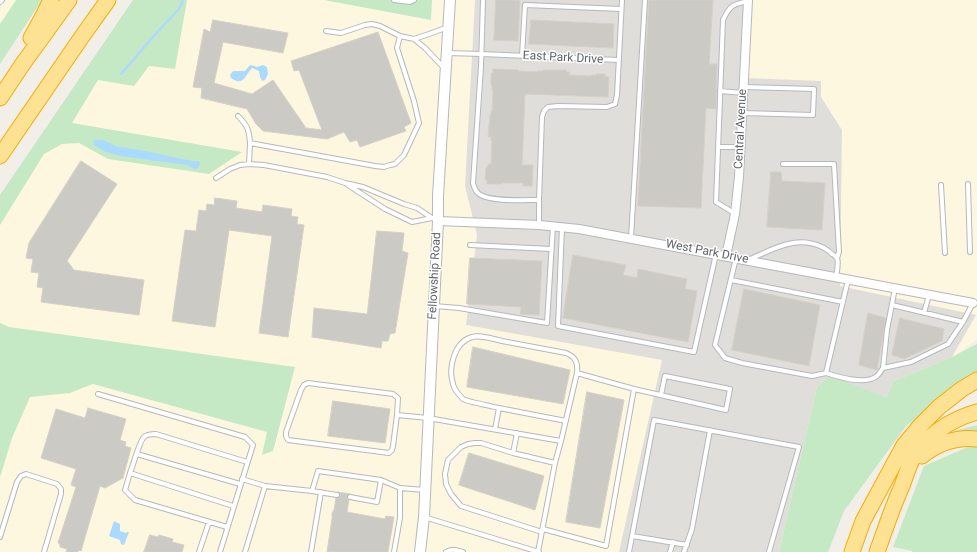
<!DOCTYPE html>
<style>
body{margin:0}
canvas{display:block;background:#f1efe8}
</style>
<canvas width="977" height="552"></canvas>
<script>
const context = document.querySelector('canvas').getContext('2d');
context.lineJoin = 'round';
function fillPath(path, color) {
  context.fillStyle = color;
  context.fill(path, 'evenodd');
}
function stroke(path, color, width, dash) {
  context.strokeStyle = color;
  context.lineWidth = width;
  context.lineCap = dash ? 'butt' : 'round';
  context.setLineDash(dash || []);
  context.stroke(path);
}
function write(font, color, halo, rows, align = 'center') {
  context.font = font + ' Roboto,sans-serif';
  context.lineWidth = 3;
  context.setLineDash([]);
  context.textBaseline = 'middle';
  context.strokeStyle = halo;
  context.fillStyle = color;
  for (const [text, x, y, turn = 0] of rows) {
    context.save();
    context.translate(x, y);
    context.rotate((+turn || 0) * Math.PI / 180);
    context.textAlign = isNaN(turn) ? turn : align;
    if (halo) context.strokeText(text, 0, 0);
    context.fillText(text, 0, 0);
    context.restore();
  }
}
const commercial = new Path2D(`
 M0 0H32L0 55Z
 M143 0H977V339L899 401 820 552H0V211Z`);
const industrial = new Path2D(`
 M475 0H748L745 78 821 81V97L842 130 840 286 976 315 952 357 894 381 886 397 830 377 817 387 779 552H619L662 360 466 325 477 235 465 186Z`);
const green = new Path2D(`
 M16 0H42L0 64V24Z
 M133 0H187L175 69 149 66 134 86 98 80 72 123 242 152 209 174 108 159 79 143 62 144 44 154 0 225V195Z
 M324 0H432L431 20Z
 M0 323 9 327 295 367 273 451 262 455 267 432 93 384 70 393 30 397 12 438 0 477Z
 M977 344V377L906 426 844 511 828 552H779L817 387 830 376 886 397 894 381 952 357Z
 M977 425V433L953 431Z
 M970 446 977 447V552H912V551L893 547 924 466Z`);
const water = new Path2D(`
 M251 65 257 67 263 65 267 67 268 74 265 80 262 81 260 77 259 71 252 68C245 75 244 87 231 78L230 75 233 71H245L249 66Z
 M94 140H103L110 143 115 146 145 151 192 161H198L200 163 199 167 195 169 187 165 135 158 120 156 106 152 94 145 93 142Z
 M114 521 120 524V531L126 533 127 532H129L124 545 121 544 120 540 109 536Z`);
const stream = new Path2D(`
 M121 74 160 29 179 9 181 5 183 0`);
const building = new Path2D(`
 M496 0H520L518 41 494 40Z
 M649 0H713L709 64H717L716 109 706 108 701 208 638 206Z
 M213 20 288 33 283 53 223 42 214 83 252 94 273 80 306 128 322 130 299 70 294 71 291 61 378 32 411 123 404 127 406 131 360 147 357 140 350 142 344 132 327 139 263 131 256 124 247 109 201 98 202 88 193 87 204 29 210 32Z
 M531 20 614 24 613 48 529 44Z
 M493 69 518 70V71L538 72V71H543V70H566V72H570L569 75 591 76V75H596V74H605V76L609 77 608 97 525 94 522 165H533L532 186H523V183H502V184H487V180H485L486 167H488V164H491L492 141H491V137H488L490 115H491V111H492L493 90H492V85H491V73H493Z
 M81 161 117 184 67 261 74 270 144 280 139 315 41 302 43 288 37 287 39 273 31 272 33 259 26 258 29 243Z
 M771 172H781L782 181 825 183 822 230 767 227Z
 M215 198 237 201 236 208 262 212 263 205 292 209 291 216 298 217 297 224 304 225 288 337 259 333 272 236 229 230 215 327 172 321 185 230 196 231 199 210 206 211 207 204 214 205Z
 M377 231 404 233 402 251 408 253 395 333 390 334 388 341H382L381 348 312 337 314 308 367 314Z
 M573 255 626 265 623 275 637 278 638 269 687 279 685 289 697 291 688 342 563 318Z
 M470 258 542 261 539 315 520 314 521 307 467 304Z
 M744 289 820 305 809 366 732 350Z
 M868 313 886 318 877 370 859 365Z
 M900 318 944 329 942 341 904 359 892 355Z
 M473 347 570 370 563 404 467 387Z
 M587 392 624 400 600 528 566 522Z
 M333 401 390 409 385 443 328 436Z
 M88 408 126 419 120 440 126 442 125 446 131 448 123 478 105 488 100 486 81 551 78 550V552H66L67 549 60 547V544L58 543 76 487 71 485 76 469 41 458 56 409 85 418Z
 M469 453 544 476 535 510 459 485Z
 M338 492 350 494H348L347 497V499L349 500 347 512 385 519 386 516 394 517 388 552H327L332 519V513L334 510 336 498H339L340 496V493Z
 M150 535 158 537 159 535 173 539 172 542 184 545 182 552H144Z`);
const service = new Path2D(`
 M394 0 410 2 414 0
 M483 0 481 67 473 183C474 187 475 191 479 194 490 202 524 200 539 200
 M0 2 2 0
 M400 36 414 39
 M447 53 482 54 619 60
 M522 56 525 5 621 9
 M444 68 425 48 414 39 429 34 448 27
 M720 91 743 93
 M742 113 813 115 814 89 744 87
 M238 116C248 126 249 130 250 143L375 166 384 167 390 165 395 164 404 155 419 123 414 101 397 48 400 36 380 26 372 24 365 25 341 33 326 31
 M718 147H740
 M249 164 250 143
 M783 164H834L839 252 837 258
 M216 178 230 169 240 165 249 164 264 165 327 177 345 183 363 187 404 204 417 208 432 218 438 221
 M968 184 970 252
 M348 185 385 209 412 222 432 218
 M941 185 945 253
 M734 213 716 202 723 20C730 5 732 5 748 1
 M539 225V200L542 117 544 111 548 107 558 106 607 107 615 104 617 95 622 0
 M562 227 558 326 694 352 716 254
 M631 238 645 0
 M470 245 551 249
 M736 258 715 345 725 358 742 363 812 376 826 373 848 280
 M750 259C762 254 775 247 788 244 803 240 821 243 832 254 833 254 836 257 837 258 839 263 837 271 836 277
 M731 280 843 302
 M895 288 887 330 883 368 911 362 948 344 963 322 973 303
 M892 305 963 322
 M434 306 459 308 547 323 553 226
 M924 313 929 295
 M826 373C838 377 866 385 877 376 879 374 881 371 883 368
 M308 383 393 394 398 398 397 415 393 446 392 450 389 453 288 440 286 436V432L301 390 304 385Z
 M634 389 726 410 730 389 665 376 661 395
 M98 394 245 437 253 445 220 552
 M499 408C492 406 468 402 463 399 459 395 454 389 453 384 448 368 454 342 472 337 478 335 495 339 502 341 524 345 545 349 566 353 576 357 578 363 577 373
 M397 415 428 418 561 441 555 463 538 552
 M495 429 499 408 566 421
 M513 453 517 433
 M137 454 240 484
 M130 473C133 466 139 442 144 437 147 434 152 434 156 434L247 462
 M242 479 265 486
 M312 491 337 495
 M350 497 377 502 381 480
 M424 517 539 552
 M227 527 135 500 125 490 130 473 233 506
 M543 529 606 546 634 389 577 373 561 441
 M542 532 461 506 451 494 446 484 445 474 448 460 461 447 468 444 475 443H481L513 453 555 463
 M632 536 687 545
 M0 537 17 482 21 476 26 474 57 484 61 489V494L44 552
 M199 552 209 522
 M245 552 265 486 312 491 318 471 381 480 400 488 425 490
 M311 552 321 492
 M394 552 400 518V488
 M446 552C452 548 456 550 463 552
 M629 552 654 420 799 447 769 552
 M670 552 673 542
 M684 552 692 529 710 430`);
const minor = new Path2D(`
 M438 221 539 225 579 229 973 303
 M726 256 735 214 739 177 748 0`);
const tertiary = new Path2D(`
 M420 552 424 517 438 221V196L450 0`);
const motorway = new Path2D(`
 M31 38 43 16 51 0
 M0 98 22 65 69 0
 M0 156 81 38 108 0
 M922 456C938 443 957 437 977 439
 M852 552 863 521 904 445 920 426 939 407 962 389 977 380
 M877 552C885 530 892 508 902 486 905 478 908 468 912 460 924 436 952 419 977 412`);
const streetNames = [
 ["East Park Drive",563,58,3],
 ["Central Avenue",741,129,-87],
 ["West Park Drive",707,252,11],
 ["Fellowship Road",435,276,-87]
];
fillPath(commercial, '#fef7e0');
fillPath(industrial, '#e0deda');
fillPath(green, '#c5e8c5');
fillPath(water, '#aadaff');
stroke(stream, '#aadaff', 2.5);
fillPath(building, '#cccac5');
stroke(building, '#d6d1c6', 1);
stroke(service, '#b5b8bc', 6);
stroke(minor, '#b5b8bc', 10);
stroke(tertiary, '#b5b8bc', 12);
stroke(motorway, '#f9ab00', 17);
stroke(service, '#fff', 4);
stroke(minor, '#fff', 8);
stroke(tertiary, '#fff', 10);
stroke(motorway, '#fde293', 15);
write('12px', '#5f6368', '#fff', streetNames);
</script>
